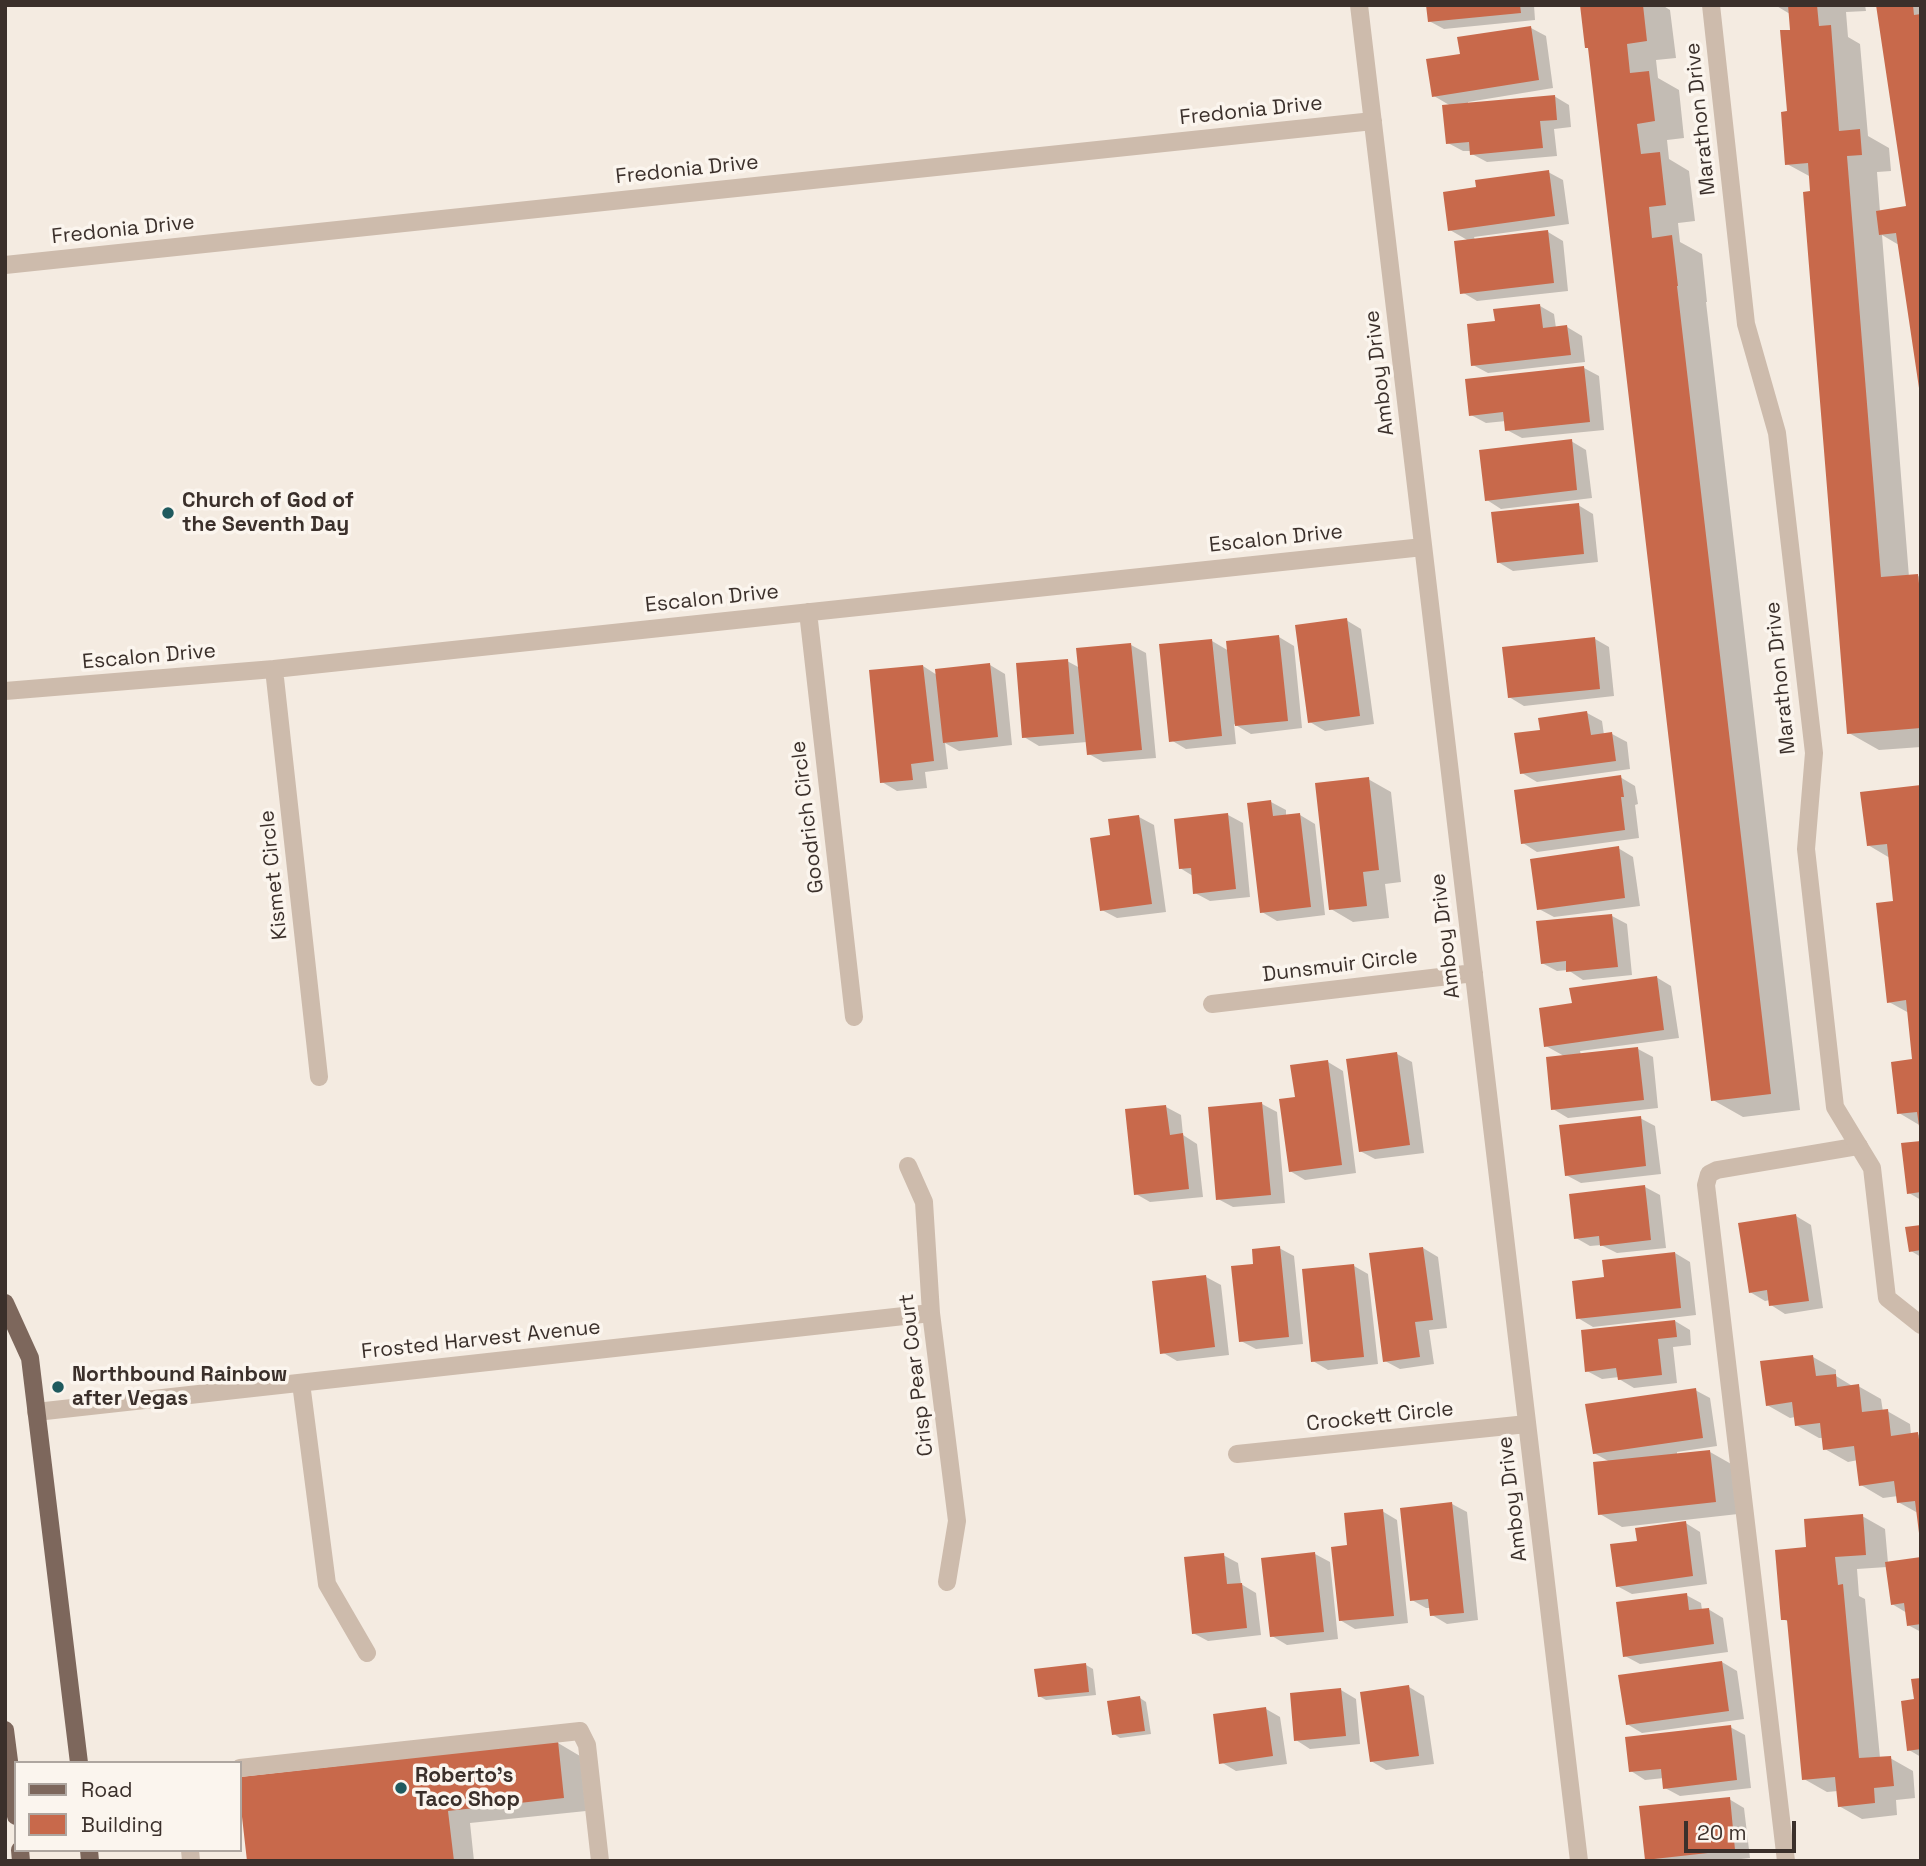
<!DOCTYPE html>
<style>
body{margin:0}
#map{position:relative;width:1926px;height:1866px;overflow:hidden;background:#f4ebe1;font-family:"Space Grotesk",sans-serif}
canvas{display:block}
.frame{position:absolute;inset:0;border:7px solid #3b302b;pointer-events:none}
.legend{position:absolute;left:14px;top:1761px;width:228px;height:91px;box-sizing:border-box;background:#fbf5ee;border:2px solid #aea6a0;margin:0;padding:9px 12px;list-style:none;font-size:21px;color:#3b302b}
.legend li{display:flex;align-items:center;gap:14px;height:35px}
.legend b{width:35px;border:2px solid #aea6a0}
.scale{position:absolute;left:1684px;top:1821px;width:112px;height:32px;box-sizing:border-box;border:4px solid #3b302b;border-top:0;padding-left:9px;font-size:21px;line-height:24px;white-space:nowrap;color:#3b302b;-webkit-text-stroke:5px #fbf5ee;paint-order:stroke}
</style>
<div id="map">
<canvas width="1926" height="1866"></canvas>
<div class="frame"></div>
<ul class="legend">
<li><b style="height:9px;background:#7d675c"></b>Road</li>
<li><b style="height:19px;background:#c8694b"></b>Building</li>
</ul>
<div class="scale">20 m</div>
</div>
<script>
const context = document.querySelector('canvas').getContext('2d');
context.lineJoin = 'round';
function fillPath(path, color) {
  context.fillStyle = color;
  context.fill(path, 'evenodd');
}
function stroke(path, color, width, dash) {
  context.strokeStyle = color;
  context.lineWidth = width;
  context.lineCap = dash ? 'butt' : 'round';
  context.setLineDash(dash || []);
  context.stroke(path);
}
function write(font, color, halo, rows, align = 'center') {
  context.font = font + ' "Space Grotesk",sans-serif';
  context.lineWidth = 7;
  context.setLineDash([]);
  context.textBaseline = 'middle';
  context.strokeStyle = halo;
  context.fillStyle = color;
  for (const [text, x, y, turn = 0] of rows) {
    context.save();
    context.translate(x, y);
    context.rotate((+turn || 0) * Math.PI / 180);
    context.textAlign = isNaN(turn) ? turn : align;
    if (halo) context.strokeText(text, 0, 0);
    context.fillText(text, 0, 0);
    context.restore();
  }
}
const shadow = new Path2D(`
 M1428 5H1534L1535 20 1444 29 1429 21Z
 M1582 5H1662L1670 10 1676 58 1656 60 1658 78 1679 90 1684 138 1667 140 1669 159 1689 171 1695 221 1678 223 1680 242 1702 254 1707 302H1706L1800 1110 1743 1117 1713 1100 1590 49Z
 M1775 5H1865L1866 11 1846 12 1848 37 1860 44 1868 136 1889 148 1891 171 1877 172 1880 212 1908 208 1878 5H1921V387L1899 245 1882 235 1909 577 1918 576 1921 578V747L1879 750 1849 733 1811 177 1787 164 1792 31 1790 14Z
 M1531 28 1546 36 1553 88 1468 102V105L1554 96 1569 105 1571 127 1554 129 1557 156 1487 162 1472 154 1471 151H1463L1448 143 1451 106 1434 96 1462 56Z
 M1548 172 1563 180 1569 224 1474 237 1475 240 1548 232 1563 241 1568 291 1477 301 1462 292 1469 241 1450 230 1478 188Z
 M1540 306 1554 314 1556 328 1567 327 1582 336 1585 362 1488 373 1473 365 1497 323Z
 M1584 368 1599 376 1604 430 1522 438 1507 430 1506 421 1486 423 1471 415Z
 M1571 441 1586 450 1592 498 1501 509 1487 500Z
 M1578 505 1593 514 1598 562 1513 571 1498 562Z
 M1346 620 1361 629 1374 724 1325 731 1310 722Z
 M1279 637 1294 646 1302 728 1251 734 1234 724 1236 744 1186 749 1171 740 1212 641 1229 651Z
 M1595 639 1609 647 1614 696 1524 706 1509 697Z
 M1131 645 1146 653 1156 758 1103 762 1089 754 1087 742 1039 746 1024 737 1067 661 1080 668Z
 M990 665 1005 674 1012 745 959 751 945 743 948 769 925 772 927 788 897 791 882 782 923 666 937 675Z
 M1587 713 1602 721 1604 735 1612 734 1627 742 1630 769 1537 782 1522 773 1542 731Z
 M1620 777 1635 786 1638 804 1635 805 1639 838 1537 852 1523 843Z
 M1368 779 1391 792 1401 882 1385 884 1389 918 1353 922 1331 909Z
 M1921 787V1126L1899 1113 1914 1061 1909 1013 1889 1002 1895 903 1890 858 1868 845Z
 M1271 802 1286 810V816L1300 815 1315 824 1325 915 1277 921 1262 912Z
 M1228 815 1243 823 1250 897 1210 901 1195 893 1193 876 1180 868Z
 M1139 817 1154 825 1166 912 1117 918 1102 910 1112 836Z
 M1618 848 1633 857 1640 906 1554 917 1539 909Z
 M1612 916 1627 924 1632 975 1583 980 1568 970 1557 971 1542 963Z
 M1656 977 1671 986 1679 1038 1580 1051 1581 1055 1638 1049 1653 1057 1658 1108 1568 1118 1553 1109 1564 1056 1546 1046 1574 1005Z
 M1397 1054 1412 1062 1424 1153 1375 1159 1360 1151Z
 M1328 1062 1343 1071 1356 1173 1305 1180 1290 1171 1297 1098Z
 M1262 1104 1277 1112 1285 1203 1233 1207 1218 1199Z
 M1166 1107 1181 1115 1183 1135 1197 1144 1203 1197 1150 1202 1136 1194Z
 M1640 1118 1655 1126 1661 1174 1581 1183 1566 1175Z
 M1921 1142V1200L1909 1193Z
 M1645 1187 1660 1195 1666 1248 1617 1253 1601 1245 1590 1246 1576 1238Z
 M1796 1216 1811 1225 1823 1308 1785 1314 1771 1305 1770 1300 1765 1301 1750 1292Z
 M1921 1227V1257L1911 1251Z
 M1279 1248 1294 1256 1303 1344 1256 1349 1241 1341 1255 1265Z
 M1423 1248 1438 1257 1447 1328 1429 1330 1434 1364 1400 1369 1385 1361Z
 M1675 1253 1690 1262 1696 1315 1593 1327 1578 1318 1606 1279Z
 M1354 1266 1368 1274 1378 1364 1328 1370 1313 1361Z
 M1206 1277 1221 1285 1229 1355 1177 1361 1162 1352Z
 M1675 1321 1690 1330 1691 1345 1673 1347 1677 1383 1634 1388 1619 1379V1377L1602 1379 1587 1371Z
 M1813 1357 1836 1370V1376L1854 1387 1858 1386 1881 1399 1883 1412 1887 1411 1910 1424 1911 1435 1917 1434 1921 1436V1530L1918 1513 1898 1502V1496L1883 1498 1861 1485 1858 1460 1848 1462 1825 1449 1824 1438H1819L1796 1425 1795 1417 1790 1418 1767 1405Z
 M1695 1390 1710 1398 1717 1446 1677 1452V1455L1710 1452 1733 1465 1738 1514 1622 1527 1600 1514 1610 1462 1594 1453Z
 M1452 1504 1467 1512 1478 1620 1447 1624 1432 1615 1431 1608H1426L1412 1600Z
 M1382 1511 1397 1520 1408 1623 1355 1629 1340 1620 1349 1547Z
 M1862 1516 1885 1529 1888 1563 1921 1558V1632L1908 1625 1907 1613 1892 1604 1887 1567 1857 1569 1859 1596 1865 1599 1880 1758H1890L1913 1771 1915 1798 1896 1800 1897 1815 1862 1819 1839 1806 1838 1791 1827 1792 1804 1779 1789 1622 1783 1619 1808 1549Z
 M1684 1522 1700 1532 1707 1584 1632 1594 1617 1586Z
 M1315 1554 1330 1562 1338 1639 1287 1645 1272 1636Z
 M1223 1555 1238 1563 1241 1584 1256 1593 1261 1635 1208 1641 1193 1633Z
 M1686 1595 1701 1603 1702 1610 1708 1609 1723 1618 1728 1652 1640 1664 1625 1656Z
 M1722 1662 1737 1671 1744 1719 1642 1733 1627 1724Z
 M1086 1665 1093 1669 1096 1695 1046 1700 1039 1696Z
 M1921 1680V1757L1909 1750 1916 1701Z
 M1409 1687 1424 1696 1434 1764 1386 1770 1371 1761Z
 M1341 1690 1356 1699 1360 1744 1310 1749 1296 1740Z
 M1140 1698 1146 1702 1151 1734 1120 1738 1114 1734Z
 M1266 1709 1280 1717 1287 1764 1236 1771 1221 1762Z
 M1730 1727 1745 1735 1751 1788 1680 1796 1665 1788 1664 1778 1645 1780 1631 1771Z
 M558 1743 580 1756 586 1811 470 1823 474 1861H248L240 1778Z
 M1729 1799 1744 1808 1750 1858 1723 1861H1650L1646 1858Z`);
const building = new Path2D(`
 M1426 5H1520L1521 13 1428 22Z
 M1580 5H1643L1647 41 1627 44 1630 73 1649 71 1655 121 1637 124 1641 154 1660 152 1666 205 1649 207 1652 238 1672 235 1678 286H1677L1771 1094 1711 1101 1588 48H1585Z
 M1788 5H1817L1819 26 1831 25 1839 131 1860 129 1862 155 1847 156 1881 577 1918 574 1921 603V728L1847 734 1803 192 1810 191 1808 163 1785 165 1781 112 1787 111 1780 30H1790Z
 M1876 5H1913L1914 15 1921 14V388H1919L1896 233 1879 235 1876 211 1906 206Z
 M1531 26 1539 80 1432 97 1426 59 1460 54 1457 37Z
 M1555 95 1557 120 1540 121 1543 148 1470 155 1469 142 1446 144 1442 105Z
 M1549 170 1555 216 1448 231 1443 192 1476 187 1475 180Z
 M1548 230 1554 283 1460 294 1454 241Z
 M1540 304 1543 328 1567 325 1571 355 1471 366 1467 324 1495 321 1493 309Z
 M1584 366 1590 422 1505 431 1503 412 1469 416 1465 379Z
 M1572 439 1577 490 1485 501 1479 450Z
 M1579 503 1584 554 1497 563 1491 512Z
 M1347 618 1360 716 1308 723 1295 625Z
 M1279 635 1288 721 1235 726 1226 641Z
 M1595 637 1600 689 1508 698 1502 647Z
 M1212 639 1222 736 1169 742 1159 644Z
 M1131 643 1142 750 1087 755 1076 648Z
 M1068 659 1074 734 1022 738 1016 663Z
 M990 663 998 737 943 743 935 669Z
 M923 665 934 761 911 764 913 780 880 783 869 670Z
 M1587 711 1591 735 1612 732 1616 761 1520 774 1514 733 1540 730 1538 718Z
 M1621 775 1624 797H1621L1625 830 1521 844 1514 790Z
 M1369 777 1379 870 1363 872 1367 906 1329 910 1315 783Z
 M1921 785V1126H1919L1917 1112 1897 1114 1891 1062 1912 1059 1906 1000 1887 1003 1876 903 1893 901 1887 844 1867 846 1860 792Z
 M1271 800 1273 816 1300 813 1311 907 1260 913 1247 803Z
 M1228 813 1236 889 1193 894 1191 868 1179 869 1174 819Z
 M1139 815 1152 904 1100 911 1090 838 1110 835 1108 819Z
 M1619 846 1625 898 1537 910 1530 859Z
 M1612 914 1618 967 1566 972V961L1541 964 1536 921Z
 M1657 976 1664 1030 1544 1047 1539 1008 1572 1003 1569 988Z
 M1638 1047 1644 1100 1551 1110 1546 1057Z
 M1397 1052 1410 1145 1359 1152 1346 1059Z
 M1328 1060 1342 1165 1289 1172 1279 1099 1295 1097 1290 1065Z
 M1262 1102 1271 1195 1216 1200 1208 1107Z
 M1166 1105 1170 1135 1183 1133 1189 1189 1134 1195 1125 1109Z
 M1641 1116 1646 1166 1565 1176 1559 1125Z
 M1921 1141V1192L1907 1194 1901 1143Z
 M1645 1185 1651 1240 1600 1246 1599 1236 1574 1239 1569 1194Z
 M1796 1214 1809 1301 1769 1306 1767 1290 1749 1293 1738 1223Z
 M1921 1225V1250L1909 1252 1905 1227Z
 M1280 1246 1289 1337 1239 1342 1231 1266 1253 1264 1252 1249Z
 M1423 1247 1433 1320 1415 1322 1420 1357 1383 1362 1369 1253Z
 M1675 1252 1681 1308 1576 1319 1572 1281 1604 1277 1602 1260Z
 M1354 1264 1364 1357 1311 1362 1302 1269Z
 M1206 1275 1215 1347 1160 1354 1152 1281Z
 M1675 1320 1677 1337 1658 1339 1662 1375 1618 1380 1616 1368 1585 1372 1581 1330Z
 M1813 1355 1816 1376 1836 1374 1837 1387 1859 1384 1862 1412 1888 1409 1891 1436 1918 1432 1921 1454V1533H1919L1915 1501 1897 1503 1894 1481 1859 1486 1854 1446 1823 1450 1820 1423 1795 1426 1792 1402 1766 1406 1760 1361Z
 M1696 1388 1703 1438 1593 1454 1585 1404Z
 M1710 1450 1716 1502 1598 1515 1593 1462Z
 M1452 1502 1464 1613 1430 1616 1428 1599 1410 1601 1400 1508Z
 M1383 1509 1394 1616 1339 1621 1331 1547 1347 1545 1344 1513Z
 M1863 1514 1866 1555 1835 1557 1838 1585 1843 1584 1859 1758 1891 1756 1894 1786 1874 1788 1875 1803 1838 1807 1835 1777 1802 1780 1787 1620H1781L1775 1550 1806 1547 1804 1519Z
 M1686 1521 1693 1576 1616 1587 1610 1544 1637 1541 1635 1528Z
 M1315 1552 1324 1632 1270 1637 1261 1558Z
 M1224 1553 1227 1584 1242 1583 1247 1628 1192 1634 1184 1557Z
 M1921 1557V1624L1907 1626 1904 1603 1891 1605 1885 1562Z
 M1687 1593 1689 1610 1709 1608 1714 1644 1623 1657 1616 1602Z
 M1722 1661 1729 1711 1626 1725 1618 1675Z
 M1086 1663 1089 1692 1038 1697 1034 1669Z
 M1921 1678V1749L1907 1751 1901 1701 1914 1699 1911 1679Z
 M1409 1685 1419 1756 1370 1762 1360 1692Z
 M1341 1688 1346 1736 1294 1741 1290 1693Z
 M1140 1696 1145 1731 1112 1735 1107 1701Z
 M1266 1707 1273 1756 1219 1764 1213 1714Z
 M1731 1725 1737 1780 1663 1789 1661 1769 1629 1772 1625 1737Z
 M558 1741 564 1798 448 1811 454 1861H247L240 1799V1777Z
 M1730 1797 1735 1850 1645 1860 1639 1806Z`);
const service = new Path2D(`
 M240 1768 580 1731 587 1745 600 1861
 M190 1850 191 1861
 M1786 1861 1706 1185 1709 1174 1717 1170 1859 1146`);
const minor = new Path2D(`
 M1359 5 1579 1861
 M1711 5 1746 324 1777 433 1814 753 1806 849 1835 1107 1872 1168 1887 1298 1921 1325
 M5 265 1373 121
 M808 612 854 1017
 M274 669 319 1077
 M5 691 274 669 1423 547
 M1212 1004 1474 973
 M908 1166 924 1202 931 1313 957 1521 947 1582
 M301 1383 327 1584 367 1653
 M36 1412 931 1313
 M1237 1454 1527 1424`);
const primary = new Path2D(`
 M5 1303 30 1358 79 1763
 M5 1730 16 1816
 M20 1850 21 1861
 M89 1850 90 1861`);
const markers = [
 [168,513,7,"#1f5a5e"],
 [58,1387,7,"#1f5a5e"],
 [401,1788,7,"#1f5a5e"]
];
const streetNames = [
 ["Fredonia Drive",1251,111,-6],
 ["Marathon Drive",1701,119,-96],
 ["Fredonia Drive",687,170,-6],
 ["Fredonia Drive",123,230,-6],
 ["Amboy Drive",1380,373,-97],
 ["Escalon Drive",1276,539,-6],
 ["Escalon Drive",712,599,-6],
 ["Escalon Drive",149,657,-5],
 ["Marathon Drive",1781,678,-96],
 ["Goodrich Circle",808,817,-97],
 ["Kismet Circle",274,875,-96],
 ["Amboy Drive",1446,936,-97],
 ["Dunsmuir Circle",1340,966,-7],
 ["Frosted Harvest Avenue",481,1340,-6],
 ["Crisp Pear Court",917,1375,-97],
 ["Crockett Circle",1380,1417,-6],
 ["Amboy Drive",1513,1499,-97]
];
const poiNames = [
 ["Church of God of",182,501],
 ["the Seventh Day",182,525],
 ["Northbound Rainbow",72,1375],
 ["after Vegas",72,1399],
 ["Roberto's",415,1776],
 ["Taco Shop",415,1800]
];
fillPath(shadow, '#0003');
fillPath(building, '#c8694b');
stroke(service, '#cdbbac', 18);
stroke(minor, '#cdbbac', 18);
stroke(primary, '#7d675c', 18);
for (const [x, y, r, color] of markers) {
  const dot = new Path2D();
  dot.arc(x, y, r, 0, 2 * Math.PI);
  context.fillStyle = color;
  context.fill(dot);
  stroke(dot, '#fbf5ee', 2.5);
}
write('21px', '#3b302b', '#fbf5ee', streetNames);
write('bold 21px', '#3b302b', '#fbf5ee', poiNames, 'left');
</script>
